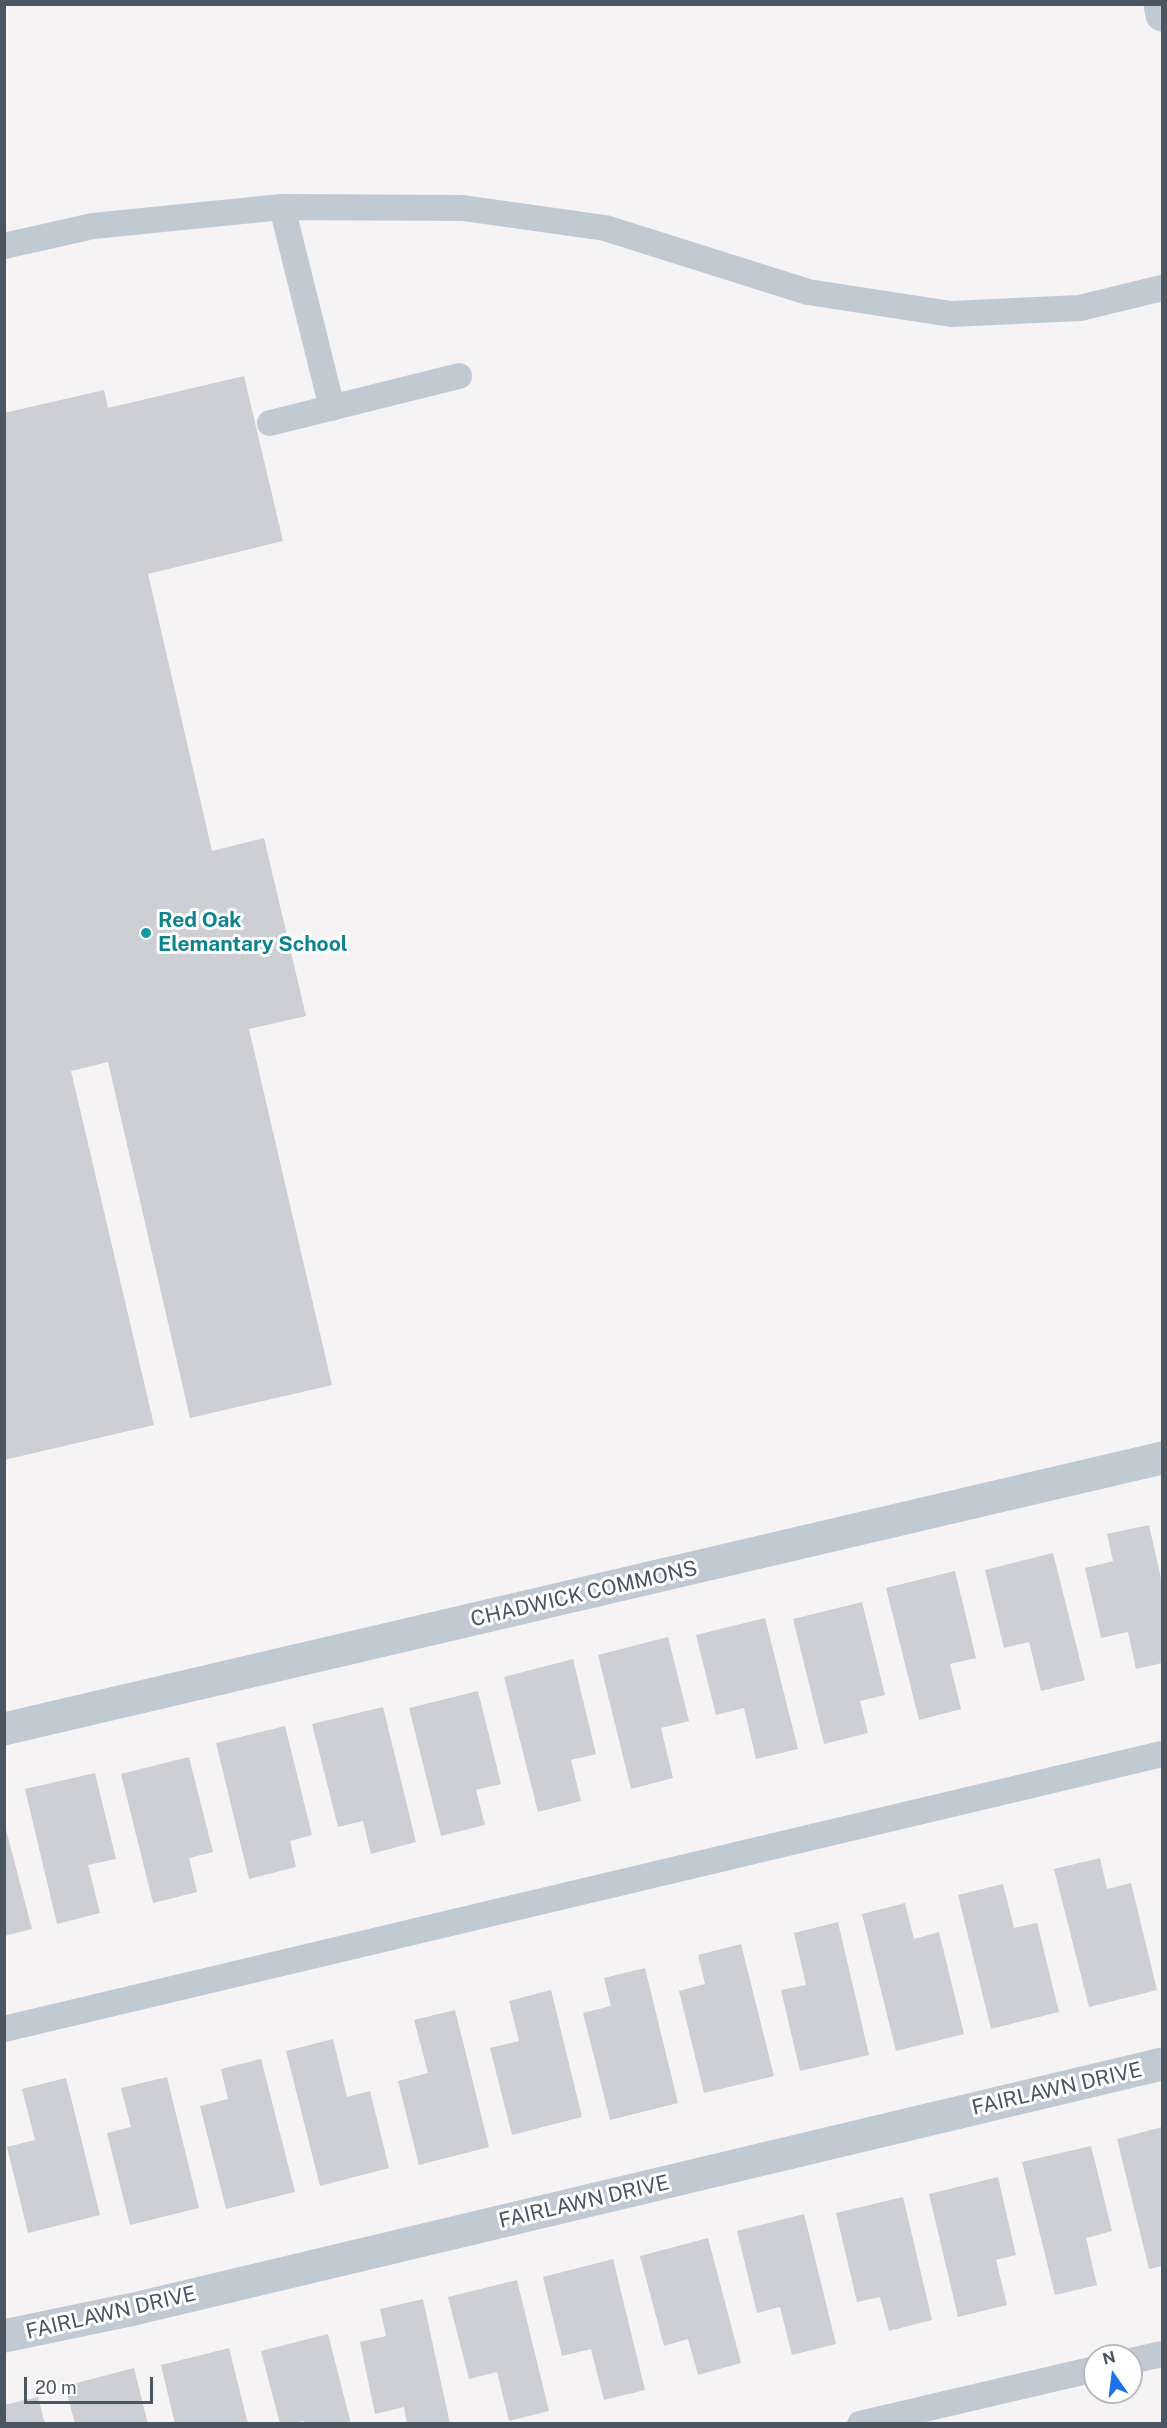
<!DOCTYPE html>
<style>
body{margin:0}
#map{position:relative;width:1167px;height:2428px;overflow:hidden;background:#f5f3f3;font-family:"Public Sans",sans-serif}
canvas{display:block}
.frame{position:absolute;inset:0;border:6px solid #4a5661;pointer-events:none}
.north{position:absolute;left:1083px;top:2344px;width:60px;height:60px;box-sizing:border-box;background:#fff;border:2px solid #b7bbc0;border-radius:50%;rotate:346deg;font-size:16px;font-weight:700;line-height:24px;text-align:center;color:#4a5661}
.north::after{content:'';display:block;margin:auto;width:21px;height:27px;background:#1a73e8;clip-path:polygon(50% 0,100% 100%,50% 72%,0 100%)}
.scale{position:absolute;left:24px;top:2377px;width:129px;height:27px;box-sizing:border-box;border:3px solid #4a5661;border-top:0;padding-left:8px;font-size:18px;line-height:21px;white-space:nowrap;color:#4a5661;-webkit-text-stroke:4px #fff;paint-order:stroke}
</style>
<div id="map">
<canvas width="1167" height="2428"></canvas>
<div class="frame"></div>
<div class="north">N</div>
<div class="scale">20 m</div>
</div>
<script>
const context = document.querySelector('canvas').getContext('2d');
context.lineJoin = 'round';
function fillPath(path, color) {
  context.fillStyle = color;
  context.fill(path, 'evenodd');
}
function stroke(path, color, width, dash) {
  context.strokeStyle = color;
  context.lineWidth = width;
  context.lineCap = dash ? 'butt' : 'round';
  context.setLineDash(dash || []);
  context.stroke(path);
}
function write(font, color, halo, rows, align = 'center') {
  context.font = font + ' "Public Sans",sans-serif';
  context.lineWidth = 6;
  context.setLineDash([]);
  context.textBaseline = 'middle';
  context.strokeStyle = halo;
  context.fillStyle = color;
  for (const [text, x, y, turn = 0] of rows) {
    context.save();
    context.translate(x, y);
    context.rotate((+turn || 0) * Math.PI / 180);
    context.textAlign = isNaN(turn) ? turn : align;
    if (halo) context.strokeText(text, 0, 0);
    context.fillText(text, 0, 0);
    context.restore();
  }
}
const building = new Path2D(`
 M244 376 283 541 148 574 212 851 264 838 306 1016 249 1029 332 1385 190 1418 108 1062 71 1071 154 1425 4 1460V413L104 390 108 408Z
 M1149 1525 1162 1583V1663L1136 1669 1128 1632 1101 1638 1085 1568 1113 1561 1107 1534Z
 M1053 1553 1085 1680 1041 1691 1029 1642 1004 1648 985 1570Z
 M955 1571 976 1658 950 1664 961 1709 919 1720 886 1588Z
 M862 1602 885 1695 860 1701 868 1733 824 1744 793 1619Z
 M765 1618 798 1749 756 1759 744 1708 716 1715 696 1635Z
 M668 1637 689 1721 661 1728 673 1778 631 1789 598 1655Z
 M573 1659 596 1754 571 1760 581 1801 538 1812 504 1677Z
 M478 1691 501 1784 476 1790 485 1825 441 1836 409 1708Z
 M383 1707 416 1842 371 1854 363 1821 338 1827 312 1724Z
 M285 1726 312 1835 290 1841 296 1867 249 1879 216 1743Z
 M189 1757 213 1852 189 1858 197 1892 153 1903 121 1774Z
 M95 1773 116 1859 88 1865 100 1913 57 1924 25 1789Z
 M4 1822 32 1929 4 1936Z
 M1100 1858 1107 1889 1131 1883 1157 1990 1089 2007 1054 1869Z
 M1003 1884 1014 1928 1037 1923 1059 2012 991 2029 958 1895Z
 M905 1903 914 1939 939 1932 964 2034 896 2051 862 1914Z
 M838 1922 869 2055 800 2071 781 1990 806 1985 794 1933Z
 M741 1944 774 2076 704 2093 679 1991 705 1984 698 1955Z
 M645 1968 678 2103 610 2120 583 2013 611 2006 604 1978Z
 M551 1990 582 2117 512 2135 490 2048 519 2041 509 2001Z
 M455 2010 489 2147 419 2165 398 2081 428 2073 414 2020Z
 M333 2039 347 2097 370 2091 389 2168 320 2186 286 2051Z
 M261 2059 295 2192 226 2209 200 2106 228 2099 221 2069Z
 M167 2077 199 2208 130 2225 107 2133 131 2127 121 2088Z
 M66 2078 100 2215 28 2233 7 2147 35 2140 22 2089Z
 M1162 2127V2266L1149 2269 1117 2139Z
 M1091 2146 1112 2231 1086 2238 1097 2285 1055 2295 1022 2162Z
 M998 2177 1016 2255 996 2260 1007 2305 958 2317 929 2194Z
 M903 2197 932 2320 889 2331 880 2297 857 2302 836 2213Z
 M804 2214 836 2344 792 2355 780 2307 757 2313 737 2231Z
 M708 2238 741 2363 698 2375 688 2339 664 2346 640 2256Z
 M613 2259 645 2390 604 2400 591 2349 562 2356 543 2277Z
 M517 2280 549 2411 509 2421 497 2372 469 2379 448 2297Z
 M423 2299 450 2424H407L404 2407 375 2414 360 2342 386 2336 380 2309Z
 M328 2334 351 2424H304V2421L280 2424 261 2351Z
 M229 2348 248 2424H175L161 2365Z
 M134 2368 148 2424H75L65 2386Z
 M38 2397 45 2424H4V2405Z`);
const lane = new Path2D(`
 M282 207 332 408
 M4 246 93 226 282 207 463 208 605 228 808 292 951 314 1080 308 1162 288
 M270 423 459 376
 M4 2029 1162 1754
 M1131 2361 1162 2354
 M860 2424 1095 2369`);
const street = new Path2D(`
 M1160 4 1162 15
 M4 1729 1162 1458
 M4 2336 134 2309 1162 2064`);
const markers = [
 [146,933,6,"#0f9aa8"]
];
const cultureNames = [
 ["Red Oak",158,921],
 ["Elemantary School",158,945]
];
const streetNames = [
 ["CHADWICK COMMONS",584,1594,-13],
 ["FAIRLAWN DRIVE",1057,2089,-13],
 ["FAIRLAWN DRIVE",584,2202,-13],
 ["FAIRLAWN DRIVE",111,2313,-13]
];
fillPath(building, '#cdcfd5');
stroke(lane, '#c1cad2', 26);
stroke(street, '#c1cad2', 33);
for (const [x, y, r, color] of markers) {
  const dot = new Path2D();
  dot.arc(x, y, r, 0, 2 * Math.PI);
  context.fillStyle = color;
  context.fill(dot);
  stroke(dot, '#fff', 2);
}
write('bold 21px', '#0d838f', '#fff', cultureNames, 'left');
write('21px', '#4a5661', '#fff', streetNames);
</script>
